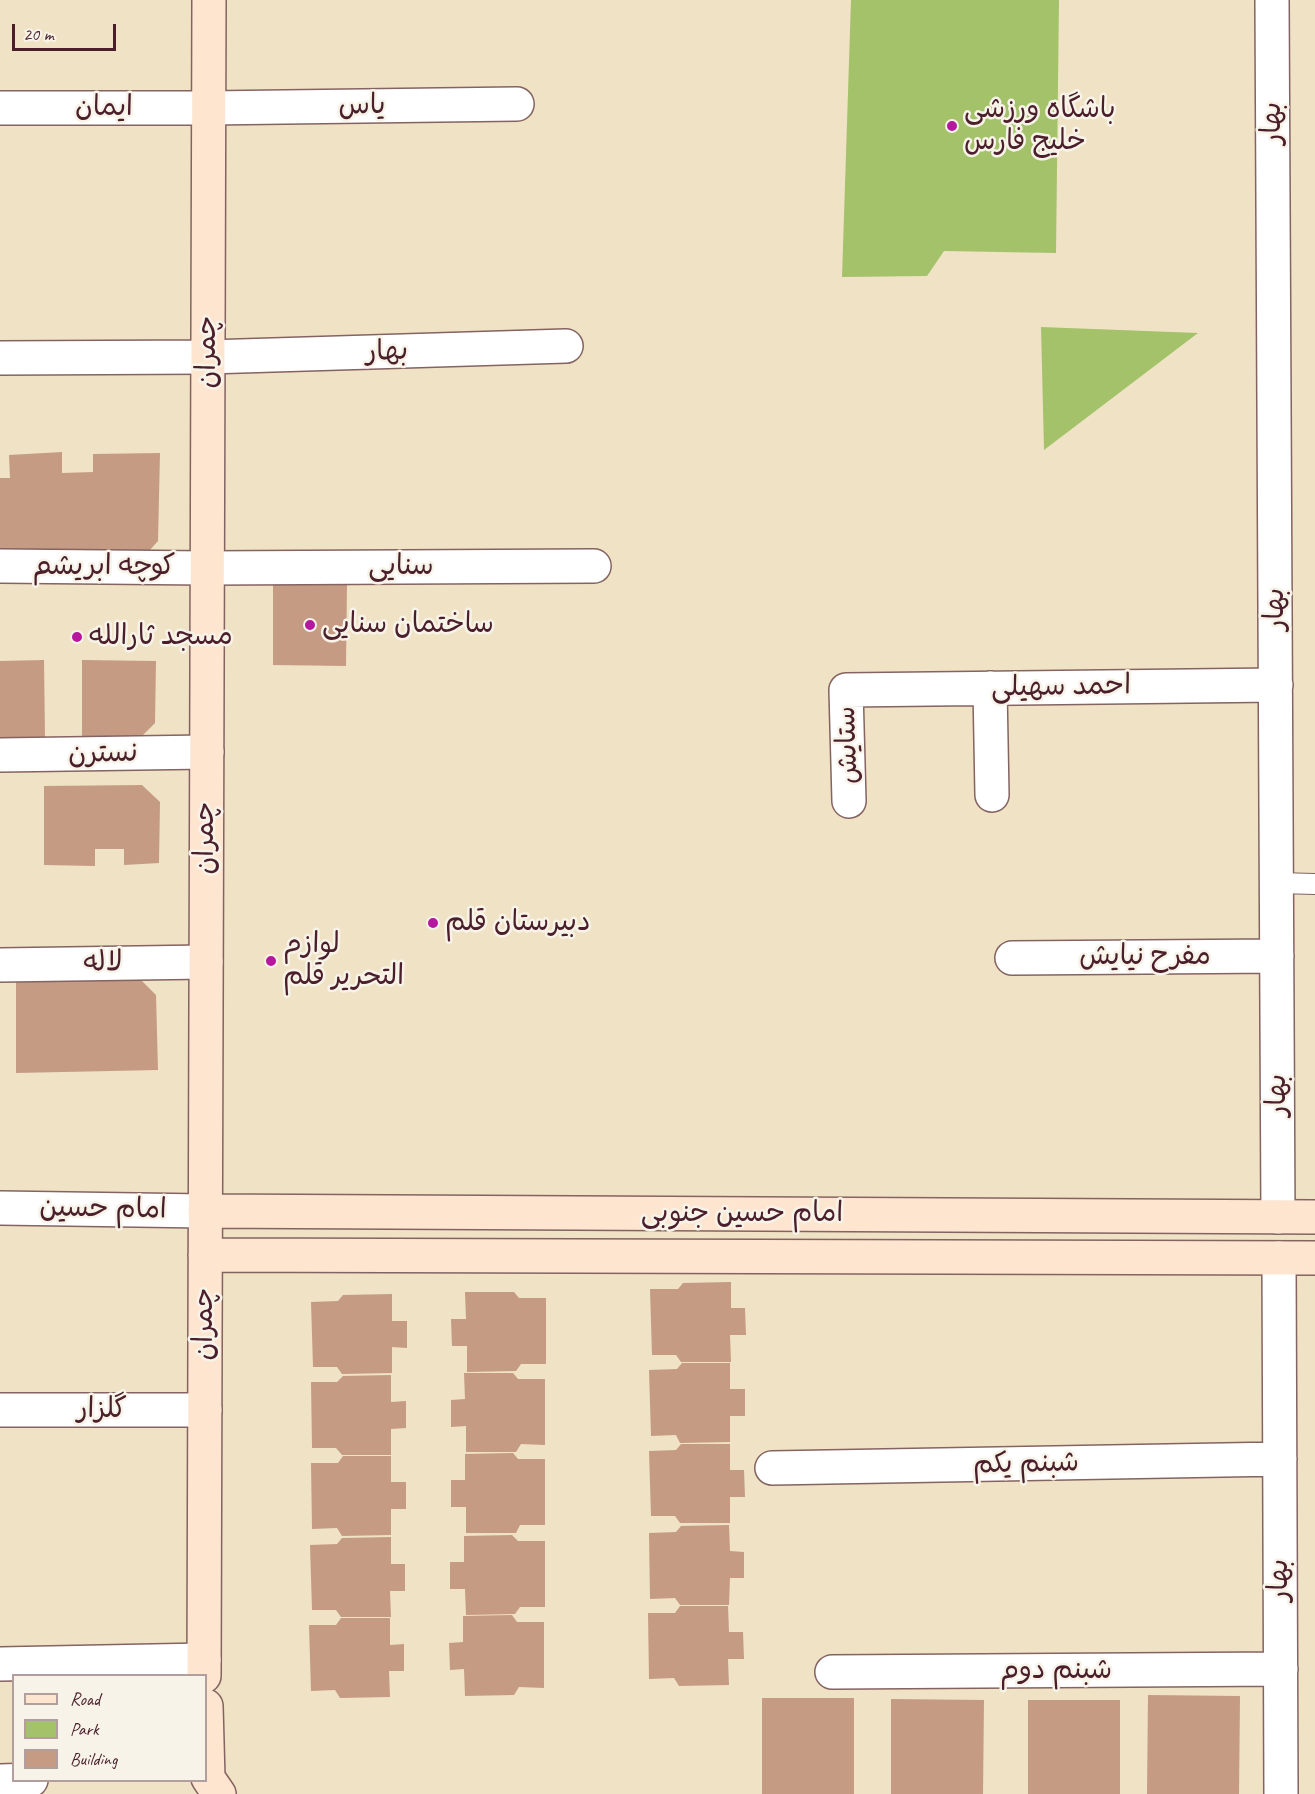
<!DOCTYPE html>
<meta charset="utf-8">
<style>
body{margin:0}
#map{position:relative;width:1315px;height:1794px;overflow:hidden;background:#f0e2c5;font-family:Caveat,sans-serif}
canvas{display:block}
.legend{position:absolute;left:12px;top:1674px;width:195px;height:108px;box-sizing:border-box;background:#f7f3e8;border:2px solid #b29e9c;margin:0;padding:8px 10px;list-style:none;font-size:18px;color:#4a1f2b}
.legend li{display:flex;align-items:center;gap:12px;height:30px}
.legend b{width:30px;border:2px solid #b29e9c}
.scale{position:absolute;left:12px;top:24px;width:104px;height:27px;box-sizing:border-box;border:3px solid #4a1f2b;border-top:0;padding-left:8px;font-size:18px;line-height:21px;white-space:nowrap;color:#4a1f2b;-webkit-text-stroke:4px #f7f3e8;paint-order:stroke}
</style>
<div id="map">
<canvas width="1315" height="1794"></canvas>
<ul class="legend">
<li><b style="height:8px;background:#fde5d0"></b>Road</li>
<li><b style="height:16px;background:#a3c26a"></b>Park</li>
<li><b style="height:16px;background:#c59b83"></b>Building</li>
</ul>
<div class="scale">20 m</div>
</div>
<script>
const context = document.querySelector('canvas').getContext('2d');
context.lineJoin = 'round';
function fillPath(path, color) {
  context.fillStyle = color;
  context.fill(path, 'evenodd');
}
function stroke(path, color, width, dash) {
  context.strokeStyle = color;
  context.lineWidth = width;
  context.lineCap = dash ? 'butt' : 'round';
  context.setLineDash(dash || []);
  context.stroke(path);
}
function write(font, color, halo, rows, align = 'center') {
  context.font = font + ' Caveat,"Playpen Sans Arabic",sans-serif';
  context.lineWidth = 5;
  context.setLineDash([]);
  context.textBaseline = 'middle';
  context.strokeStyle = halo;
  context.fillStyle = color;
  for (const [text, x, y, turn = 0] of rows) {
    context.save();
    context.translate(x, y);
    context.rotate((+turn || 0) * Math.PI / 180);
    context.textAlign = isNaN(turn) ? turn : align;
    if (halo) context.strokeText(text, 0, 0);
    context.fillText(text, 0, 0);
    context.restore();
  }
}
const green = new Path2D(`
 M851 0H1059L1056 253 944 251 927 276 842 277Z
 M1041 327 1198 333 1044 450Z`);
const building = new Path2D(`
 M62 452V473L93 472V454L160 453 158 541 148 552 0 553V478H10L9 455Z
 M273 584H347L346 666 273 665Z
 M44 660 45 738 0 739V661Z
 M82 660 156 661 155 723 142 736 82 737Z
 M142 785 160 802 159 863 124 865V849H95V866L44 865V786Z
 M16 973H134L156 995 158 1070 16 1073Z
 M731 1282V1308H745L746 1335H730L731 1362H681L676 1355H652L650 1289H678L683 1283Z
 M465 1292H514L519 1298H546V1364H521L516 1371 467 1372V1346H452L451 1319H466Z
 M392 1294V1321H407V1348L392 1347V1373L342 1374 337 1367H313L311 1302 338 1301 343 1295Z
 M682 1363H730V1389H745V1416H730V1442L680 1443 676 1435 651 1436 649 1370 677 1369Z
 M464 1373H513L518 1379H545V1445L521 1444 516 1452H466V1426L451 1427V1400L465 1399Z
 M391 1375V1402L406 1401V1428L391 1429V1455H342L336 1448H312L311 1382H337L343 1376Z
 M681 1444H730V1470H744L745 1497H730V1523H680L675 1516H651L649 1451 676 1450Z
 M513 1453 518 1459H545V1525H520L516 1533H466V1507H451V1480H465V1454Z
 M343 1456H391V1482H406V1509H391V1535L342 1536 337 1528 312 1529 311 1463H338Z
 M729 1525 730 1551 744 1552V1578H730L729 1605H680L675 1598 650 1599 649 1533 676 1532 681 1526Z
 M512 1535 518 1541H545V1607H520L515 1614 466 1615 465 1589H450V1562H464V1536Z
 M391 1537V1564H405V1591H390L391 1617H341L336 1610H312L310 1545 337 1544 342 1538Z
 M680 1606H728L729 1632H743L744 1659H728L729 1685 679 1686 674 1678 649 1679 648 1613H675Z
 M512 1615 517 1622H544V1688L519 1687 514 1695 465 1696 464 1669 450 1670 449 1643 463 1642V1616Z
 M341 1618H390V1645L404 1644V1671H389L390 1697 340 1698 335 1690 311 1691 309 1625H336Z
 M1148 1695 1240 1696 1239 1794H1147Z
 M762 1698H854V1794H762Z
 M891 1699 984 1700 983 1794H891Z
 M1028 1700H1120V1794H1028Z`);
const lane = new Path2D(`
 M1277 883 1315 884`);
const street = new Path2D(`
 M1272 0 1278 1217
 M0 108H208L517 104
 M0 358 208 357 566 346
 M0 566 207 568 594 566
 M990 688 992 795
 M0 755 207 752
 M849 801 846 690 1276 685
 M1012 958 1277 956
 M0 965 206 962
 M0 1208 205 1211
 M1279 1258 1281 1794
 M0 1410H205
 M772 1468 1280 1459
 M0 1664 204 1660
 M832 1672 1281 1669
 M0 1781 31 1780`);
const secondary = new Path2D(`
 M205 1211 1315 1217
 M205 1255 1315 1258
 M204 1676 209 0
 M206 1706 208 1778 219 1794`);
const markers = [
 [952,126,6,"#b5179e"],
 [310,625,6,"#b5179e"],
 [77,637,6,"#b5179e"],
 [433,923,6,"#b5179e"],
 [271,961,6,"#b5179e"]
];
const streetNames = [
 ["یاس",362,106,-1],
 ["ایمان",104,108],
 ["بهار",1273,123,-90],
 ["چمران",208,352,-90],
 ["بهار",387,352,-2],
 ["کوچه ابریشم",104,567],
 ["سنایی",401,567],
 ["بهار",1276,609,-90],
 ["احمد سهیلی",1061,687,-1],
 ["ستایش",848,745,-92],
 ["نسترن",103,754,-1],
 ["چمران",206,838,-90],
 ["مفرح نیایش",1145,957],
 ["لاله",103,963,-1],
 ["بهار",1278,1095,-90],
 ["امام حسین",103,1209,1],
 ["امام حسین جنوبی",742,1214],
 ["چمران",205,1324,-90],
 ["گلزار",102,1410],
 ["شبنم یکم",1026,1464,-1],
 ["بهار",1280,1580,-90],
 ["شبنم دوم",1056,1671]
];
const poiNames = [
 ["باشگاه ورزشی",964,110],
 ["خلیج فارس",964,142],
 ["ساختمان سنایی",322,625],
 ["مسجد ثارالله",89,637],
 ["دبیرستان قلم",445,923],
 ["لوازم",283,945],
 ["التحریر قلم",283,977]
];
fillPath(green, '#a3c26a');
fillPath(building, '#c59b83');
stroke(lane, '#846361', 22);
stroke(street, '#846361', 36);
stroke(secondary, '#846361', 36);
stroke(lane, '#fff', 20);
stroke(street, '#fff', 33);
stroke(secondary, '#fde5d0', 33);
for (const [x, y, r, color] of markers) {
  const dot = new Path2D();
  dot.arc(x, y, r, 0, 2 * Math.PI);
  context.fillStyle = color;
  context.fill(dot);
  stroke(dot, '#f7f3e8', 2);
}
write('28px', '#4a1f2b', '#f7f3e8', streetNames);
write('28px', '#4a1f2b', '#f7f3e8', poiNames, 'left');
</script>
